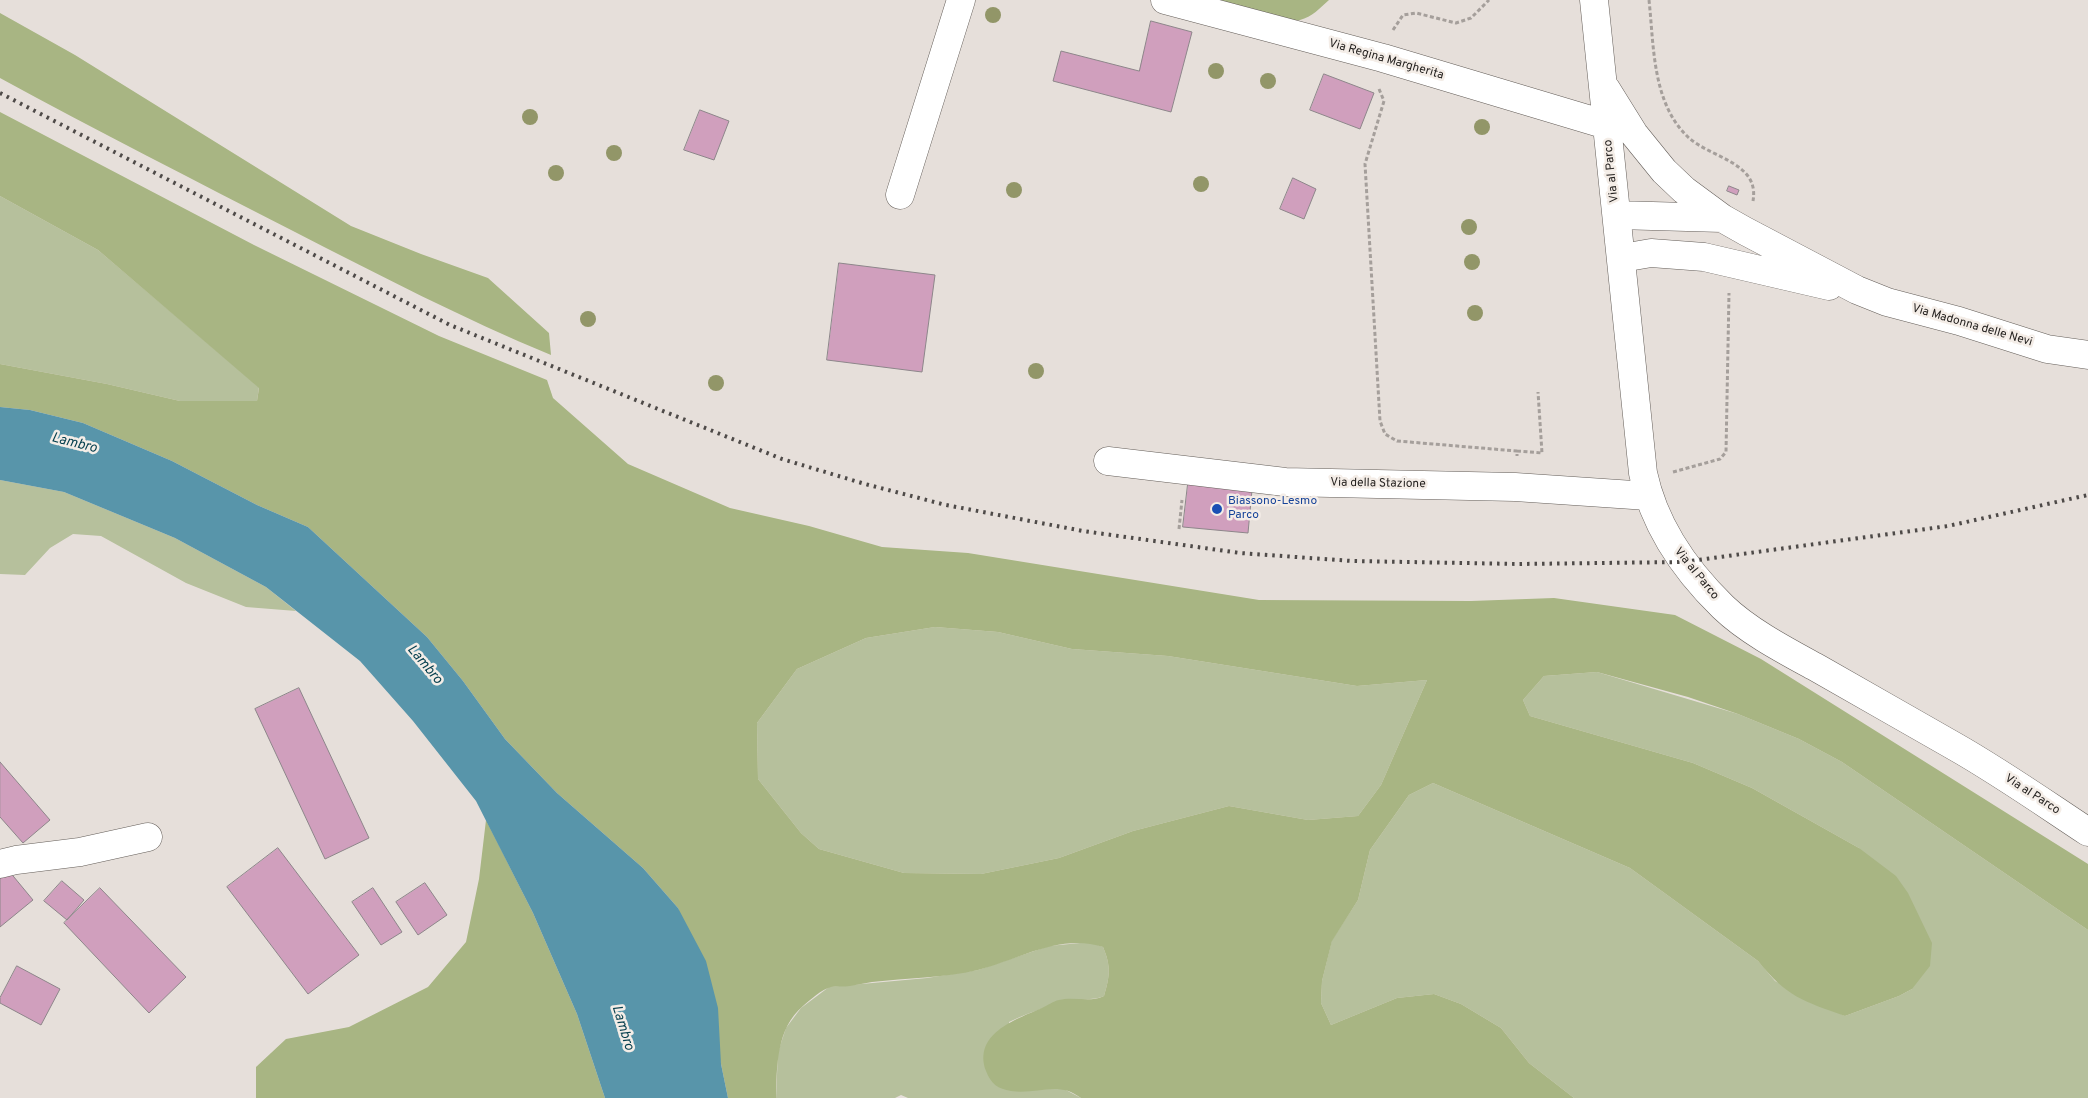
<!DOCTYPE html>
<style>
body{margin:0}
canvas{display:block;background:#e6dfda}
</style>
<canvas width="2088" height="1098"></canvas>
<script>
const context = document.querySelector('canvas').getContext('2d');
context.lineJoin = 'round';
function fillPath(path, color) {
  context.fillStyle = color;
  context.fill(path, 'evenodd');
}
function stroke(path, color, width, dash) {
  context.strokeStyle = color;
  context.lineWidth = width;
  context.lineCap = dash ? 'butt' : 'round';
  context.setLineDash(dash || []);
  context.stroke(path);
}
function write(font, color, halo, rows, align = 'center') {
  context.font = font + ' Overpass,sans-serif';
  context.lineWidth = 5;
  context.setLineDash([]);
  context.textBaseline = 'middle';
  context.strokeStyle = halo;
  context.fillStyle = color;
  for (const [text, x, y, turn = 0] of rows) {
    context.save();
    context.translate(x, y);
    context.rotate((+turn || 0) * Math.PI / 180);
    context.textAlign = isNaN(turn) ? turn : align;
    if (halo) context.strokeText(text, 0, 0);
    context.fillText(text, 0, 0);
    context.restore();
  }
}
const green = new Path2D(`
 M0 196 98 250 259 387 257 401H180L107 384 0 364Z
 M0 480 64 492 175 538 266 587 296 611 246 607 186 583 101 536 73 534 50 548 25 575 0 574Z
 M935 627 998 632 1072 649 1168 656 1357 686 1427 680 1381 785 1358 816 1308 820 1229 806 1133 831 1059 858 981 874 904 873 819 849 801 833 758 779 757 723 797 669 866 638Z
 M1597 672 1738 714 1799 739 1842 762 2088 930V1098H1574L1529 1063 1501 1028 1461 1004 1434 994 1397 998 1331 1025 1321 1003 1322 981 1332 940 1358 900 1370 850 1409 795 1433 783 1630 868 1758 961 1775 981 1845 1016 1899 996 1912 989 1859 848 1752 788 1693 763 1530 716 1523 700 1544 676Z
 M1080 943H1092L1103 947C1111 966 1110 976 1104 996 1095 1000 1090 998 1081 1000 1056 1003 1032 1011 1009 1022L1012 1091 1062 1088 1081 1098H908L901 1095 895 1098H776L778 1052 786 1028 801 1008 829 987 927 978 978 970 1049 946Z`);
const forest = new Path2D(`
 M1216 0H1329C1320 8 1312 17 1300 20 1286 24 1233 5 1216 0Z
 M0 13 75 55 351 226 421 254 488 278 549 333 551 355C464 319 379 275 295 232 196 181 97 131 0 78Z
 M0 112 254 245 439 336 547 380 553 398 628 464 730 508 809 526 882 547 968 553 1259 600 1471 601 1554 598 1675 615 1761 659 2088 864V930L1842 762 1799 739 1738 714 1688 697 1597 672 1544 676 1523 700 1530 716 1693 763 1752 788 1859 848 1896 876 1908 893 1932 943 1930 966 1912 989 1899 996 1845 1016C1803 1001 1787 997 1758 961L1630 868 1433 783 1409 795 1370 850 1358 900 1332 941 1322 981 1321 1003 1331 1025 1397 998 1434 994 1461 1004 1501 1028 1529 1063 1574 1098H1081C1058 1080 1037 1095 1011 1091 998 1089 991 1084 986 1071 973 1034 1014 1020 1042 1008 1047 1006 1053 1001 1059 1000 1074 996 1089 1003 1104 996 1110 976 1111 966 1103 947 1060 933 1018 960 978 970 943 978 907 978 872 982 865 983 857 985 850 986 844 987 837 986 831 987 822 989 810 1000 803 1006 776 1029 777 1066 776 1098H728L721 1064 678 908 643 868 557 793 505 739 463 681 427 637 308 527 257 505 172 461 83 423 30 410 0 407V364L107 384 180 401H257L259 388 98 250 0 196ZM935 627 998 632 1072 649 1168 656 1357 686 1427 680 1381 785 1358 816 1308 820 1229 806 1133 831 1059 858 981 874 904 873 819 849 801 833 758 779 757 723 797 669 866 638Z
 M486 820 533 913 577 1014 605 1098H256V1067L286 1039 349 1027 428 987 466 942 479 879Z`);
const water = new Path2D(`
 M0 407 30 410 83 423 172 461 257 505 308 527 427 637 463 681 505 739 557 793 643 868 678 908 706 961 718 1008 721 1064 728 1098H605L577 1014 533 913 476 801 413 721 360 661 266 587 175 538 64 492 0 480Z`);
const building = new Path2D(`
 M1151 21 1192 32 1171 112 1053 81 1061 51 1139 71Z
 M1324 74 1374 93 1360 129 1310 110Z
 M700 110 729 121 714 160 684 150Z
 M1293 178 1316 189 1304 219 1280 209Z
 M1729 186 1739 190 1737 195 1727 191Z
 M839 263 935 275 922 372 827 360Z
 M1188 484 1252 490 1248 533 1183 527Z
 M299 688 369 838 325 859 255 709Z
 M0 762 50 820 23 843 0 817Z
 M278 848 359 955 308 994 227 887Z
 M9 871 33 900 0 927V878Z
 M62 881 84 900 67 920 44 901Z
 M425 883 447 915 418 935 396 902Z
 M100 888 186 977 149 1013 64 923Z
 M373 888 402 932 381 945 352 902Z
 M17 966 60 989 41 1025 0 1003V998Z`);
const path = new Path2D(`
 M1649 0C1654 46 1652 103 1688 137 1710 158 1760 162 1753 201
 M1393 30 1403 15 1416 13 1456 23 1471 18 1489 0
 M1379 89 1384 101 1365 164 1380 421 1385 434 1397 441 1517 451V456
 M1517 451 1542 453 1538 392
 M1673 472 1720 459 1726 452 1729 293
 M1179 529 1182 500`);
const minor = new Path2D(`
 M1165 0 1383 58 1607 125
 M1594 0 1643 473C1654 525 1685 570 1723 607 1749 632 1788 652 1819 669 1864 695 1909 720 1954 746 2000 772 2044 803 2088 832
 M1606 89 1634 134 1664 171 1684 190 1722 218 1745 231 1857 290 1887 302 1959 321 2047 349 2088 355
 M900 195 961 0
 M1617 215 1722 218
 M1622 258 1651 253 1704 257 1829 286
 M1108 461 1285 482 1515 487 1648 496
 M0 864 16 860 80 852 148 837`);
const rail = new Path2D(`
 M0 93 450 325 782 459 865 484 946 505 1083 531 1240 553 1352 561 1519 564 1683 562 1948 526 2088 495`);
const trees = [
 [993,15],
 [1216,71],
 [1268,81],
 [530,117],
 [1482,127],
 [614,153],
 [556,173],
 [1201,184],
 [1014,190],
 [1469,227],
 [1472,262],
 [1475,313],
 [588,319],
 [1036,371],
 [716,383]
];
const markers = [
 [1217,509,6,"#1a4fb4"]
];
const streetNames = [
 ["Via Regina Margherita",1386,60,16],
 ["Via al Parco",1612,171,-96],
 ["Via Madonna delle Nevi",1972,326,16],
 ["Via della Stazione",1378,484,1],
 ["Via al Parco",1696,574,51],
 ["Via al Parco",2032,795,33]
];
const transitNames = [
 ["Biassono-Lesmo",1228,502],
 ["Parco",1228,516]
];
const waterNames = [
 ["Lambro",74,444,14],
 ["Lambro",424,665,50],
 ["Lambro",622,1028,73]
];
fillPath(green, '#b6c09c');
fillPath(forest, '#a8b583');
fillPath(water, '#5895aa');
fillPath(building, '#d09fbd');
stroke(building, '#8d868a', 1);
stroke(minor, '#645e59', 29);
stroke(path, '#a59f9b', 3, [4, 2.5]);
stroke(minor, '#fff', 28);
stroke(rail, '#4e4a48', 4, [2.5, 5]);
context.fillStyle = '#929668';
for (const [x, y] of trees) {
  context.beginPath();
  context.arc(x, y, 8, 0, 2 * Math.PI);
  context.fill();
}
for (const [x, y, r, color] of markers) {
  const dot = new Path2D();
  dot.arc(x, y, r, 0, 2 * Math.PI);
  context.fillStyle = color;
  context.fill(dot);
  stroke(dot, '#f4ede7', 2);
}
write('12px', '#252220', '#f4ede7', streetNames);
write('12px', '#164399', '#f4ede7', transitNames, 'left');
write('italic 14px', '#043e4d', '#f4ede7', waterNames);
</script>
